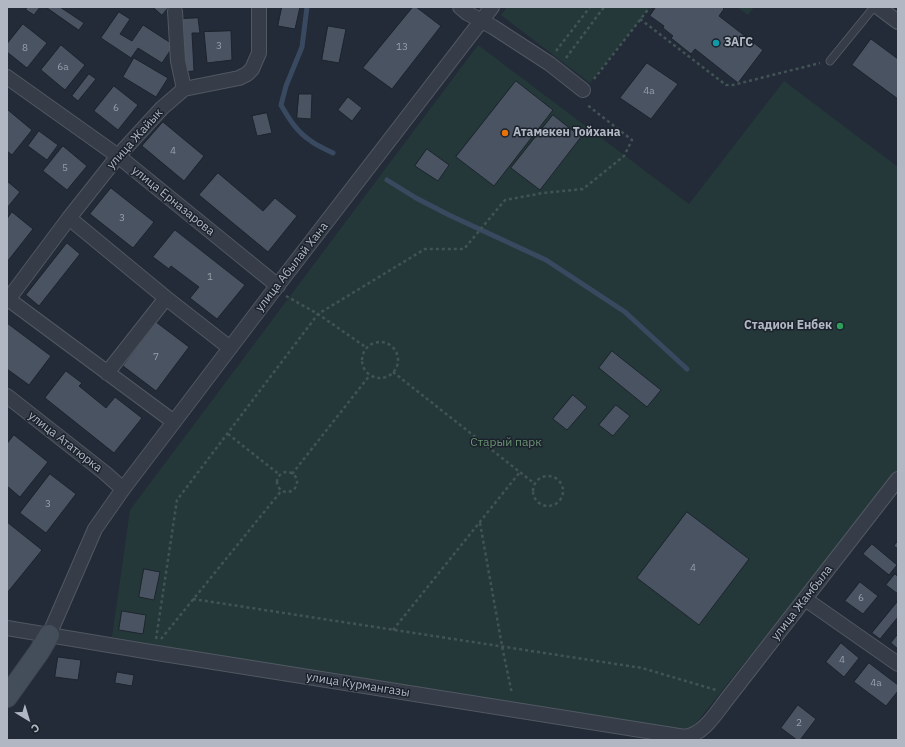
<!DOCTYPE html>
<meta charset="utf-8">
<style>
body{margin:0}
#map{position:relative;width:905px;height:747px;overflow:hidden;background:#222b37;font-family:"IBM Plex Sans",sans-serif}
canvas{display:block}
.frame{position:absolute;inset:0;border:8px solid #b1b8c4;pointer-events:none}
.north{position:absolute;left:8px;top:699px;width:40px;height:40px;-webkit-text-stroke:3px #1b222c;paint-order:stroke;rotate:142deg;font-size:11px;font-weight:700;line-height:16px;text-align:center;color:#b1b8c4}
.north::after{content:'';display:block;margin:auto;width:14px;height:18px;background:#b1b8c4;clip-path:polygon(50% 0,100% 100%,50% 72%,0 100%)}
</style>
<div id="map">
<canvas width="905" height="747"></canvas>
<div class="frame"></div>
<div class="north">С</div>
</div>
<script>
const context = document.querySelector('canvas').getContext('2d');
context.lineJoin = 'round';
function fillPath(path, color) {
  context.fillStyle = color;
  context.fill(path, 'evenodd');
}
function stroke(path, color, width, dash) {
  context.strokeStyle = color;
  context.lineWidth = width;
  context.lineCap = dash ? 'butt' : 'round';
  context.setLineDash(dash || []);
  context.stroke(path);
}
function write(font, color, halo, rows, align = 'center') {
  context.font = font + ' "IBM Plex Sans",sans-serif';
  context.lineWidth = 3;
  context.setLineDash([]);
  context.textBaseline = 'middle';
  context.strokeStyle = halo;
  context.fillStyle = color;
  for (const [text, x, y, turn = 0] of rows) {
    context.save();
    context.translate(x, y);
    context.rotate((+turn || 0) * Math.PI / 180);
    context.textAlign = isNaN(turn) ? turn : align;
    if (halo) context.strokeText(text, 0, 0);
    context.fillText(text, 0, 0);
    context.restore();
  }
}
const green = new Path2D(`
 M507 7H650L590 83 501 15Z
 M737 7H754L748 15Z
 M478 45 689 204 784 81 898 167V470L689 732 515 708 112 637 130 510Z`);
const stream = new Path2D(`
 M307 7 302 47 286 86 281 105C289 119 297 132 311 141 317 146 326 149 333 153
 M387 180 416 198 449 215 546 260 625 312 687 369`);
const building = new Path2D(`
 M27 7H40L34 15 26 10Z
 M46 7H60L84 23 79 30Z
 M153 7H169L162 15Z
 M282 7H300L295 29 278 26Z
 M413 7H416L441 26 392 89 363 68Z
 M656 7H722L724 9 719 16 763 50 738 83 695 49 691 54 671 38 673 36 663 28 664 26 650 16Z
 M119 12 130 19 120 34 132 41 143 25 174 45 162 63 138 48 131 58 101 38Z
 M198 18 200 33H192L194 71 182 72 179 19Z
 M23 24 47 43 27 68 7 52V44Z
 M328 26 346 29 339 63 322 60Z
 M231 31 232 60 207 63 204 32Z
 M871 39 898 59V99L852 65Z
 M61 45 85 65 65 90 41 70Z
 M134 58 168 78 156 97 123 77Z
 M647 63 678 84 651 119 620 98Z
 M89 74 96 79 78 101 72 96Z
 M516 81 553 110 494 186 456 157Z
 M114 86 138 105 118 130 94 111Z
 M299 94H312L311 119 297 118Z
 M348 97 362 108 352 121 338 110Z
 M8 110 32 130 12 155 7 151V112Z
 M267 113 272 133 257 136 252 116Z
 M553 115 581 137 540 190 511 168Z
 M163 122 204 156 184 181 142 146Z
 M39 131 58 145 47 160 28 146Z
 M63 146 87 166 67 190 43 171Z
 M427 149 449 165 438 181 415 166Z
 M218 173 263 211 275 198 297 216 268 252 199 195Z
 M7 181 20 192 7 208Z
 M111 188 154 222 133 248 90 214Z
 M12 212 33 229 7 262V219Z
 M175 230 245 285 217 319 190 298 199 287 171 266 169 269 153 257Z
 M67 243 80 254 39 306 26 295Z
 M156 322 189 347 156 391 123 366Z
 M7 323 51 356 29 385 7 369Z
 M612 351 661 390 647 407 599 368Z
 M66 371 82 383 79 386 106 408 115 397 142 418 114 453 45 398Z
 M573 395 587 407 567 430 553 419Z
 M616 405 630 416 613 436 599 425Z
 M14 435 48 462 20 497 7 486V444Z
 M50 474 76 494 46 533 20 513Z
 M687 512 749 559 699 625 637 578Z
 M7 522 42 550 7 593Z
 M898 541V549L894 546Z
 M872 544 897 565 889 575 863 554Z
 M144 569 160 572 154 600 139 597Z
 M895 574 898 577V594L886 585Z
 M860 582 878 596 863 614 845 601Z
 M898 601V617L880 639 872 633Z
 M122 611 146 615 143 634 119 630Z
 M898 634V649L891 643Z
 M841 643 859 658 844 677 826 662Z
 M58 657 81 660 78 680 55 677Z
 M869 663 898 685V691L886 706 854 682Z
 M117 672 134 675 132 686 115 683Z
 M798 705 816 719 800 740H797L781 728Z`);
const path = new Path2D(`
 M640 19 726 85H733L820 63
 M556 51 590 7
 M566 58 604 7
 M594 79 650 7
 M286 296 318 314 367 348
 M362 360a18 18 0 1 1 36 0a18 18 0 1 1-36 0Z
 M393 372 535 484
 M228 434 280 475
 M277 482a10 10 0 1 1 20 0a10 10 0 1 1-20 0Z
 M292 474 370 375
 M533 491a15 15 0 1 1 30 0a15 15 0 1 1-30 0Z
 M480 523 502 646 512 694
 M193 599 642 668 716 690
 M393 630 520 472
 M156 639 177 500 318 314 425 249H464L505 200 543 193 583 189 624 156 632 140 586 104
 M161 639 282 490`);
const lane = new Path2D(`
 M830 61 874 7`);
const street = new Path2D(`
 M460 7 467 13 493 27 550 64 583 90
 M878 7 898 22
 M175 11 178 61 184 89
 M7 77 118 156 278 286
 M69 218 166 298 230 348
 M8 299 174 422
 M7 301 69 218 118 156 162 108 184 89 239 78 247 74 252 69 259 53V7
 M107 373 166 298
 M7 396 105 473 123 489
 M805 599 898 664
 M7 628 151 652 685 737C704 734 716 713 727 699L898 479
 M49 635 95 529 123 489 271 294 492 7`);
const secondary = new Path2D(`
 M7 697 39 652 49 635`);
const markers = [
 [716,43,4,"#0f9aa8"],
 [505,133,4,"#e8710a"],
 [840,326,4,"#2e9e5b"]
];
const numberNames = [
 ["3",219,46],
 ["13",402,47],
 ["8",25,48],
 ["6а",63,67],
 ["4а",649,91],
 ["6",116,108],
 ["4",173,151],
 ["5",65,168],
 ["3",122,218],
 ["1",210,277],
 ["7",156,357],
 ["3",48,504],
 ["4",693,568],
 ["6",861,598],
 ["4",842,660],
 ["4а",876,683],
 ["2",799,723]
];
const poiNames = [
 ["ЗАГС",724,43],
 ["Атамекен Тойхана",513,133],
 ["Стадион Енбек",832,326,"right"]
];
const streetNames = [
 ["улица Жайык",135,139,-48],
 ["улица Ерназарова",173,201,39],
 ["улица Абылай Хана",292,267,-52],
 ["улица Ататюрка",65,442,38],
 ["улица Жамбыла",802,603,-52],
 ["улица Курмангазы",358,685,9]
];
const parkNames = [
 ["Старый парк",506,443]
];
fillPath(green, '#253839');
stroke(stream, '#394960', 5);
fillPath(building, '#495361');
stroke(building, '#1d242e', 1);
stroke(lane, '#515862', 9);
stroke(street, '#515862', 16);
stroke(secondary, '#3f4651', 22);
stroke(path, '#425356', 2.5, [3, 3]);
stroke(lane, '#363d48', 7);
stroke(street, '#363d48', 14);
stroke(secondary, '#444d5a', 20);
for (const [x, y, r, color] of markers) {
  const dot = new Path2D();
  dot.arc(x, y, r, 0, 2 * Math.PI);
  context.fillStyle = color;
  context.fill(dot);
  stroke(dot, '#1b222c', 1.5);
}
write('10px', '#979fab', null, numberNames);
write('bold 12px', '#b1b8c4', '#1b222c', poiNames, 'left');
write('12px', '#b1b8c4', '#1b222c', streetNames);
write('12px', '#6a9373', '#1b222c', parkNames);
</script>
